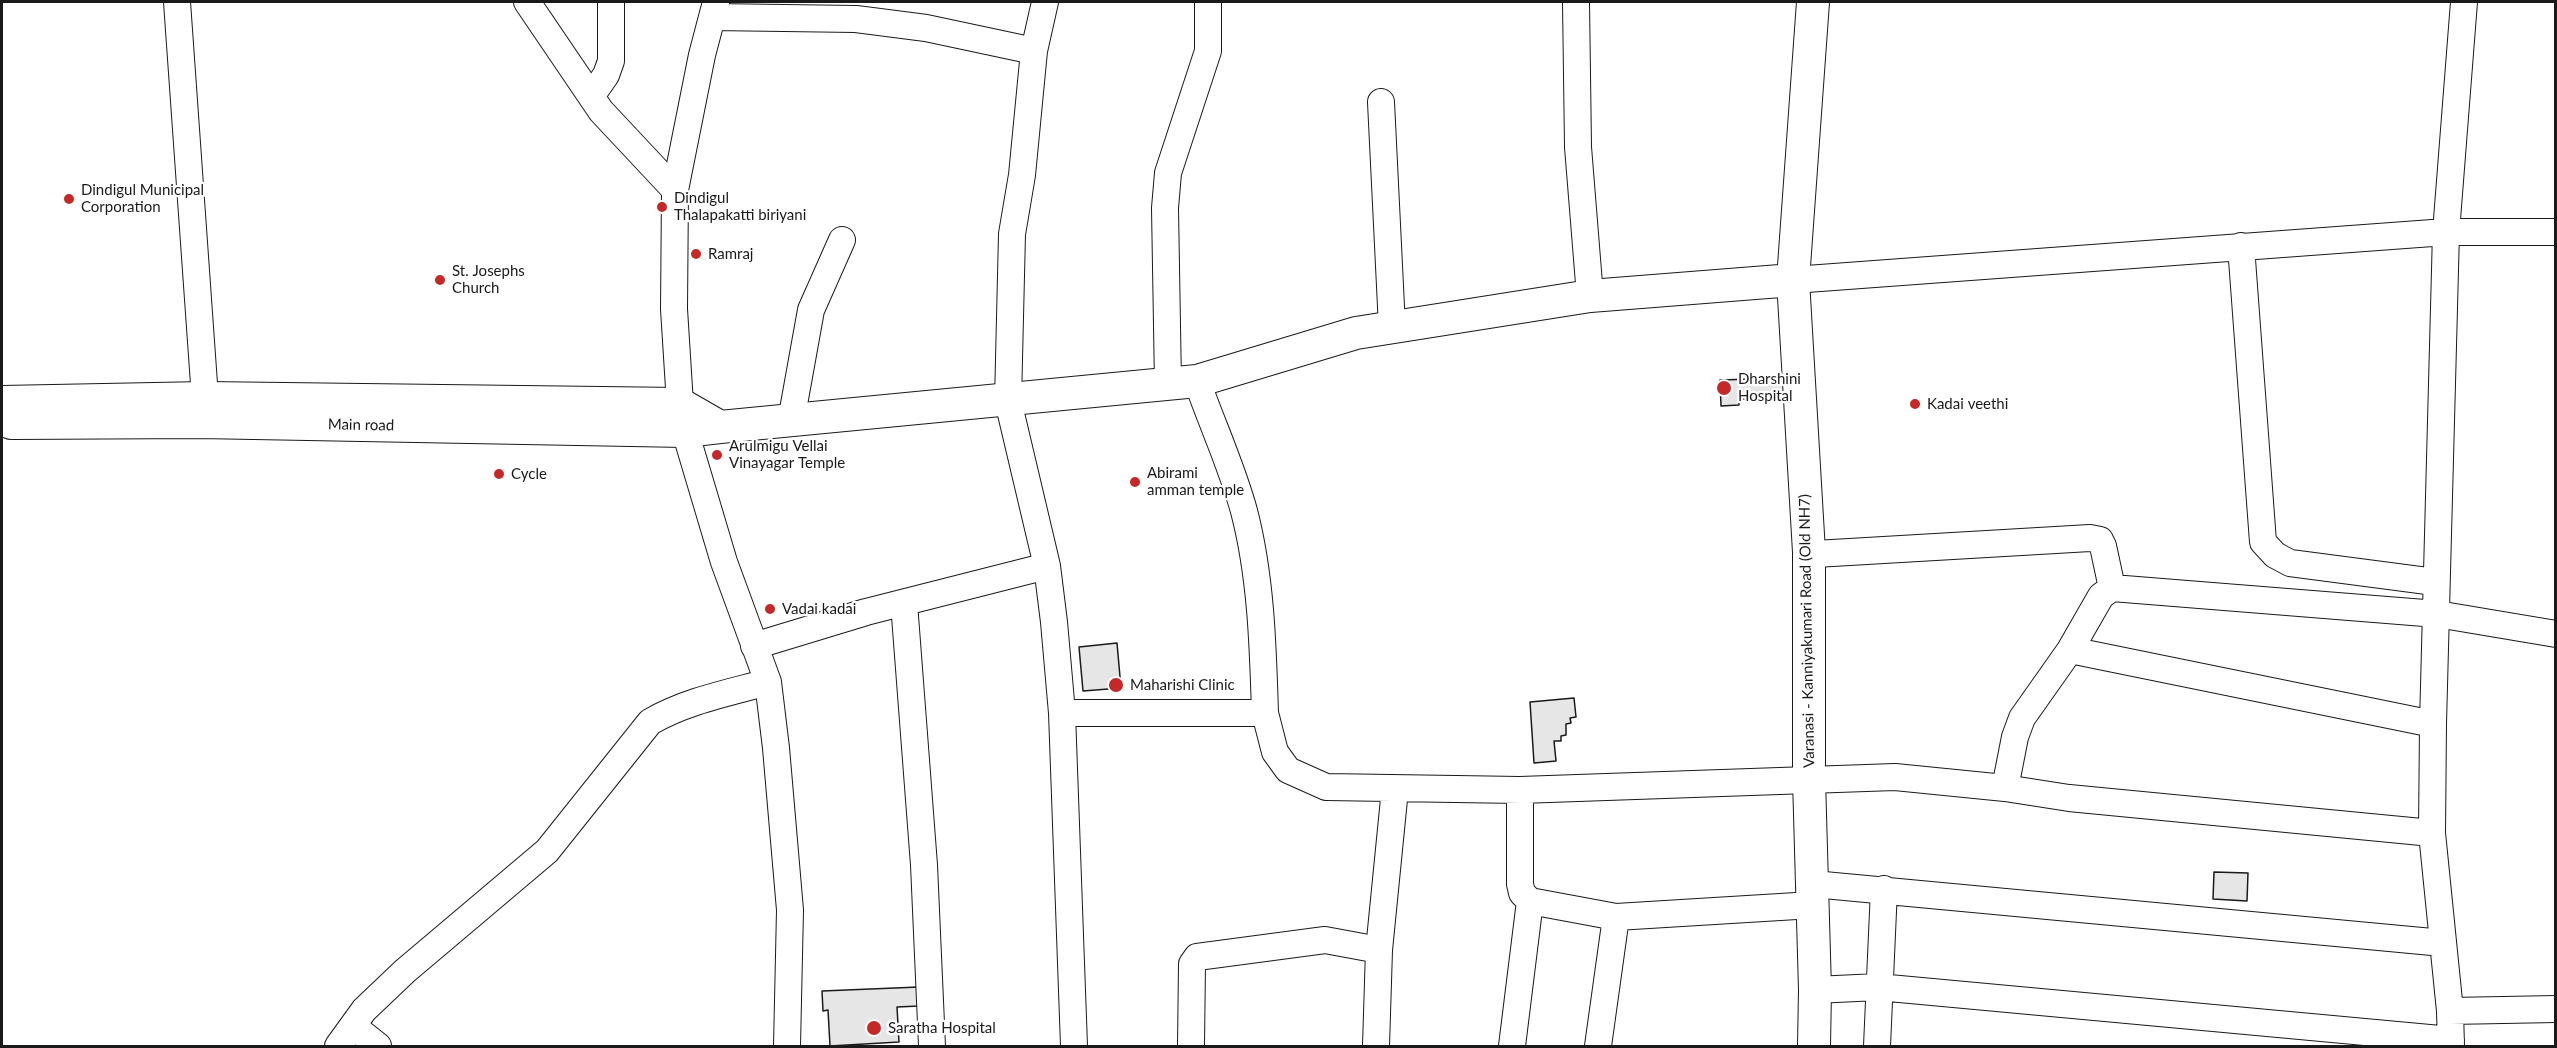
<!DOCTYPE html>
<style>
body{margin:0}
#map{position:relative;width:2557px;height:1048px;overflow:hidden;background:#fff;font-family:Lato,sans-serif}
canvas{display:block}
.frame{position:absolute;inset:0;border:3px solid #1a1a1a;pointer-events:none}
</style>
<div id="map">
<canvas width="2557" height="1048"></canvas>
<div class="frame"></div>
</div>
<script>
const context = document.querySelector('canvas').getContext('2d');
context.lineJoin = 'round';
function fillPath(path, color) {
  context.fillStyle = color;
  context.fill(path, 'evenodd');
}
function stroke(path, color, width, dash) {
  context.strokeStyle = color;
  context.lineWidth = width;
  context.lineCap = dash ? 'butt' : 'round';
  context.setLineDash(dash || []);
  context.stroke(path);
}
function write(font, color, halo, rows, align = 'center') {
  context.font = font + ' Lato,sans-serif';
  context.lineWidth = 4.5;
  context.setLineDash([]);
  context.textBaseline = 'middle';
  context.strokeStyle = halo;
  context.fillStyle = color;
  for (const [text, x, y, turn = 0] of rows) {
    context.save();
    context.translate(x, y);
    context.rotate((+turn || 0) * Math.PI / 180);
    context.textAlign = isNaN(turn) ? turn : align;
    if (halo) context.strokeText(text, 0, 0);
    context.fillText(text, 0, 0);
    context.restore();
  }
}
const building = new Path2D(`
 M1784 378 1785 398 1739 399V405L1721 406 1720 380Z
 M1117 643 1121 688 1083 691 1079 647Z
 M1574 698 1576 717 1570 718 1571 723 1566 724V735L1561 736V741H1554L1556 761 1534 763 1530 702Z
 M2214 872 2248 873 2247 901 2213 899Z
 M919 987V1006L897 1007 899 1042 830 1046 828 1010 823 1011 822 991Z`);
const minor = new Path2D(`
 M177 2 205 398 201 416
 M527 2 601 111 675 190
 M716 2 702 55 675 190 674 309 680 404 685 431 724 562 768 682 776 748 790 910 787 1046
 M1576 2 1578 147 1590 296
 M712 17 856 19 926 28 1034 51 1022 175 1012 234 1008 401 1047 566 1054 622 1062 713 1074 1046
 M1034 51 1045 2
 M592 95 606 75 611 61V2
 M1381 102 1392 327
 M2241 246 2263 542 2275 555 2290 563 2435 582
 M1793 280 2446 232H2556
 M1197 381C1212 424 1232 467 1244 511 1261 576 1263 646 1265 713
 M1168 384 1165 208 1168 173 1208 51V2
 M791 421 811 310 842 240
 M1809 552 1815 554 2090 538 2100 540 2103 546 2112 588
 M904 603 924 865 932 1046
 M754 646 866 612 1047 566
 M2070 650 2433 724
 M1062 713H1265L1275 752 1288 770 1326 787 1520 790 1895 777 2005 788 2069 798 2432 833
 M2005 788 2015 737 2022 718 2070 650 2101 596 2112 588 2437 614 2556 634
 M1520 790V884L1522 893 1530 901 1616 917 1813 905
 M1813 884 2443 943
 M1815 990 1878 987 2451 1040
 M2450 1011 2556 1009
 M353 1026 378 1046
 M338 1046 364 1010 405 971 547 851 650 722C686 701 728 693 768 682
 M1191 1046 1192 964 1197 957 1325 940 1379 950
 M1376 1046 1379 950 1395 789
 M1512 1046 1530 901
 M1598 1046 1616 917
 M1877 1046 1884 889
 M2451 1046 2450 1011 2432 833 2433 724 2446 232 2464 2`);
const major = new Path2D(`
 M1813 2 1793 280 1809 552V779L1815 990 1814 1046
 M2 402 205 398 680 404 720 427 1197 381 1356 333 1590 296 1793 280
 M11 423 200 422 685 431 720 427`);
const markers = [
 [69,199,6,"#c62828"],
 [662,207,6,"#c62828"],
 [696,254,6,"#c62828"],
 [440,280,6,"#c62828"],
 [1724,388,8,"#c62828"],
 [1915,404,6,"#c62828"],
 [717,455,6,"#c62828"],
 [499,474,6,"#c62828"],
 [1135,482,6,"#c62828"],
 [770,609,6,"#c62828"],
 [1116,685,8,"#c62828"],
 [874,1028,8,"#c62828"]
];
const poiNames = [
 ["Dindigul Municipal",81,190],
 ["Corporation",81,207],
 ["Dindigul",674,198],
 ["Thalapakatti biriyani",674,215],
 ["Ramraj",708,254],
 ["St. Josephs",452,271],
 ["Church",452,288],
 ["Dharshini",1738,379],
 ["Hospital",1738,396],
 ["Kadai veethi",1927,404],
 ["Arulmigu Vellai",729,446],
 ["Vinayagar Temple",729,463],
 ["Abirami",1147,473],
 ["amman temple",1147,490],
 ["Cycle",511,474],
 ["Vadai kadai",782,609],
 ["Maharishi Clinic",1130,685],
 ["Saratha Hospital",888,1028]
];
const streetNames = [
 ["Main road",361,425,1],
 ["Varanasi - Kanniyakumari Road (Old NH7)",1807,631,-91]
];
fillPath(building, '#e6e6e6');
stroke(building, '#1a1a1a', 1.5);
stroke(minor, '#1a1a1a', 28);
stroke(major, '#1a1a1a', 34);
stroke(minor, '#fff', 26);
stroke(major, '#fff', 32);
for (const [x, y, r, color] of markers) {
  const dot = new Path2D();
  dot.arc(x, y, r, 0, 2 * Math.PI);
  context.fillStyle = color;
  context.fill(dot);
  stroke(dot, '#fff', 2);
}
write('15px', '#1a1a1a', '#fff', poiNames, 'left');
write('15px', '#1a1a1a', '#fff', streetNames);
</script>
